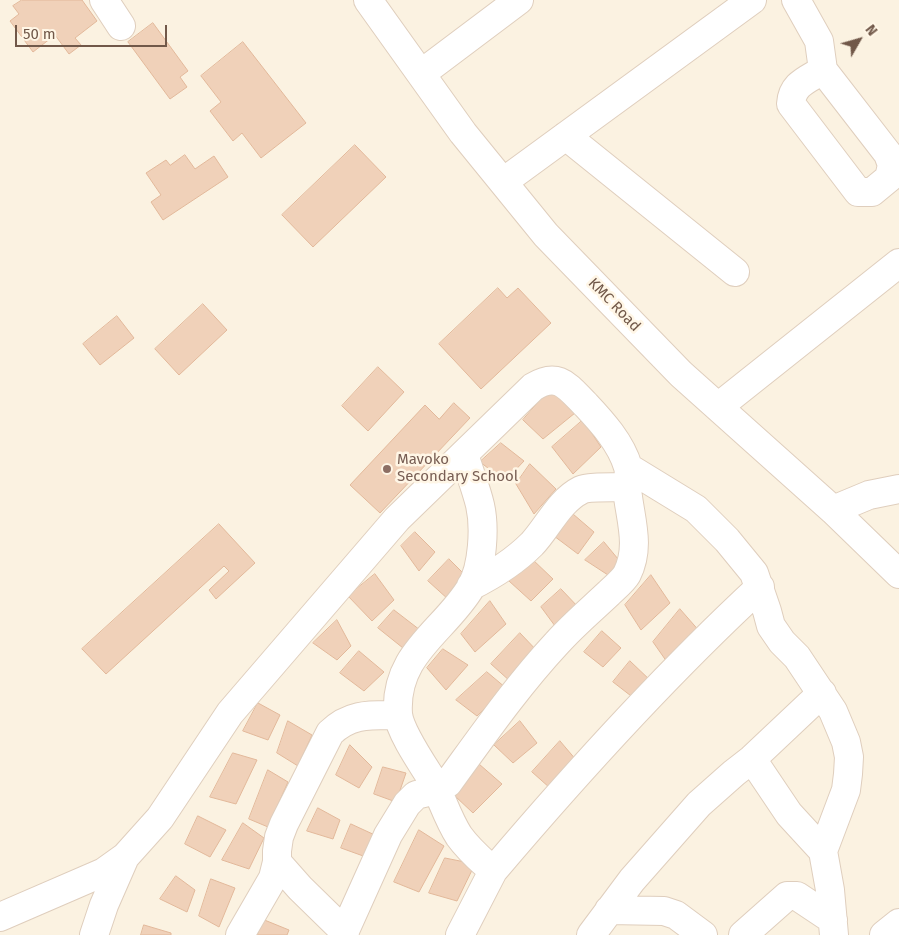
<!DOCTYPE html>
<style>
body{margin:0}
#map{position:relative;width:899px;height:935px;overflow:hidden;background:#fbf2e1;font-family:"Fira Sans",sans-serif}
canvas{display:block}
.north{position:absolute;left:834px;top:15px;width:50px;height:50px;-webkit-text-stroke:4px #fff6e6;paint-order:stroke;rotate:52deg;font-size:14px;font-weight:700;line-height:20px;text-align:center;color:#715849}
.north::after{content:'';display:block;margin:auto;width:18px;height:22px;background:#715849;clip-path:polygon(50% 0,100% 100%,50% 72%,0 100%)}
.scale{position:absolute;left:15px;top:25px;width:152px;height:22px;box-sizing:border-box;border:2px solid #715849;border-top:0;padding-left:6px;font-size:15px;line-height:18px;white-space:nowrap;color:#715849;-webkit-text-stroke:4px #fff6e6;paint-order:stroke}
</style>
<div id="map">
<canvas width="899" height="935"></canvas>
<div class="north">N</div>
<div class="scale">50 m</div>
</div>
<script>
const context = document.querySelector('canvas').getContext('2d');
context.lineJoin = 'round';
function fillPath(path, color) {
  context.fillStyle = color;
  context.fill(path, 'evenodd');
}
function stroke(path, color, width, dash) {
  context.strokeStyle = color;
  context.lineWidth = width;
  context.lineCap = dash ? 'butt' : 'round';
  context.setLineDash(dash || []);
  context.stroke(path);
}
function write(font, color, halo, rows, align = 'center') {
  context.font = font + ' "Fira Sans",sans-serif';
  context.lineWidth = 5;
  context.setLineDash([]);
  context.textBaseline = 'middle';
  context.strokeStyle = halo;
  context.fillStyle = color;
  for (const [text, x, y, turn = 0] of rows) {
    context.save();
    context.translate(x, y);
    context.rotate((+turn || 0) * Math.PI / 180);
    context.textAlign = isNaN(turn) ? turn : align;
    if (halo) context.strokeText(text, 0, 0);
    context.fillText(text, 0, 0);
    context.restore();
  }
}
const building = new Path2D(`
 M22 0H82L97 21 75 38 81 45 69 54 55 35 33 52 10 21 19 14 13 6Z
 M153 23 188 71 180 77 187 87 170 99 128 42Z
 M243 42 306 123 261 158 242 133 233 141 210 111 221 102 201 76Z
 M355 145 386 177 313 247 282 215Z
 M185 155 195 169 214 156 228 177 163 220 151 202 161 195 146 173 166 160 170 165Z
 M498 288 507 298 518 288 551 323 481 389 439 344Z
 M203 304 227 330 179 375 155 349Z
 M117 316 134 338 100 365 83 344Z
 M378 367 404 392 368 431 342 406Z
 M551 388 575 413 543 439 523 420Z
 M454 403 470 418 380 513 350 485 425 405 439 419Z
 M583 420 601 447 573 474 552 447Z
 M501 443 524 461 505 481 480 462Z
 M530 464 556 489 534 514 516 484Z
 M573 514 594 532 578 554 554 536Z
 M219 524 255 563 216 599 209 590 229 571 224 566 106 674 82 649Z
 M415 532 435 552 419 571 401 546Z
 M604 542 623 565 608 575 585 560Z
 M531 558 553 579 531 601 509 581Z
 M449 559 468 578 449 600 428 581Z
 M375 574 394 600 372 621 348 596Z
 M651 575 670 603 641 630 625 605Z
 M561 589 580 609 558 630 541 607Z
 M490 601 506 624 475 652 461 634Z
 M680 609 701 633 667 662 653 642Z
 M394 610 420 630 403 648 378 628Z
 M337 620 351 646 337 660 313 643Z
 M602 631 621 648 603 667 584 652Z
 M520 633 540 654 511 682 491 664Z
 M443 649 468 665 446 690 427 668Z
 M359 651 384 672 364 691 340 673Z
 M630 661 652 682 635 699 613 682Z
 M487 672 506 688 477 716 456 700Z
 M258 703 280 715 268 740 243 731Z
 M288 721 312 735 298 766 277 753Z
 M520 721 537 743 513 763 494 745Z
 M560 741 577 761 550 788 532 772Z
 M350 745 372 767 359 788 336 775Z
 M233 753 257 760 236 804 210 797Z
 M479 764 502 784 473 813 455 796Z
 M383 767 406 773 396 802 374 794Z
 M268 770 288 782 268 827 249 819Z
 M318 808 340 820 333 839 307 831Z
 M198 816 226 830 210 857 185 844Z
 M243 823 264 838 249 869 222 860Z
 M351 824 377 836 366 857 341 848Z
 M419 830 444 846 419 892 394 882Z
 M445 858 475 864 457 901 429 893Z
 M176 876 195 890 187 912 160 899Z
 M211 879 235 888 219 927 199 916Z
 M262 919 289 930 287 935H258Z
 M144 925 171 933V935H141Z`);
const minor = new Path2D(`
 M104 0 121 26
 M368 0 463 133 546 235 681 374 833 510 899 574
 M796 0 819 41 823 70 888 154 892 165 889 178 872 192H858L791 104C792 84 807 80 823 70
 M422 73 519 0
 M566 136 735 272
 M503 182 752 0
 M718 407 899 263
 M629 468 696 509 727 540 754 573 767 611 771 626 782 642 797 657 833 711 846 742 849 757 848 774 846 790 823 851
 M833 510 869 495 899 489
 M471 586C493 575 514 562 532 544 548 527 559 501 581 490 590 486 616 488 627 487
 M752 759 789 814 823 851 830 890 834 935
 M277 862 300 888 345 932
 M493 871C577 772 665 675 760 587
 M609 910 664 911 676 915 703 935
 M0 917 104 872 125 857 160 818 230 713 397 519 533 387C559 371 568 387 586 405 602 422 621 443 628 467 630 474 627 482 627 489 630 519 641 546 627 574 623 581 614 588 609 593 591 610 573 625 557 643 517 686 483 735 448 783L437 790 416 795 407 804 388 835 343 935
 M94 935 104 905 125 857
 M240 935 273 878 277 862V851L279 837 284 824 330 733C350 713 371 715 398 715
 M460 935 493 871C481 860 469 850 459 836 448 819 442 799 433 781 423 765 400 732 398 714 394 653 445 631 471 587 483 567 485 527 480 505 476 488 469 471 464 454
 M591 935 632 880 699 804 734 773 752 759 822 693
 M743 935 787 896H797L833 920
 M884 935 899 923`);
const markers = [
 [387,469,5,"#8d6e63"]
];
const streetNames = [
 ["KMC Road",614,305,46]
];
const educationNames = [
 ["Mavoko",397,460],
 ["Secondary School",397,477]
];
fillPath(building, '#f0d1b9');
stroke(building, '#e2b89a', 1);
stroke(minor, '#dfcebd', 30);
stroke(minor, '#fff', 28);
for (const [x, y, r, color] of markers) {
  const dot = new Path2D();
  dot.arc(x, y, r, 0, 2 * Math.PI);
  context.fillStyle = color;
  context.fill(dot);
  stroke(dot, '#fff6e6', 2);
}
write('15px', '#715849', '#fff6e6', streetNames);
write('15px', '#785e54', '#fff6e6', educationNames, 'left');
</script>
